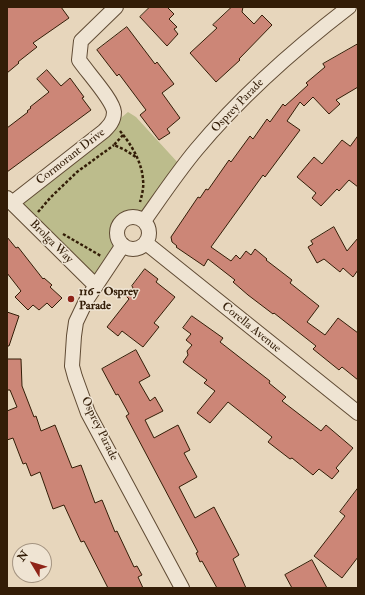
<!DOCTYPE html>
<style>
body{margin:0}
#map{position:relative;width:365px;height:595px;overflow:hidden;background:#e7d6bc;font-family:"IM FELL Double Pica",serif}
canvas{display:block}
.frame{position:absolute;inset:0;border:8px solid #331d07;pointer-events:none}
.north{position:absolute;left:12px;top:543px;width:40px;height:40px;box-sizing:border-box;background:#efe4d3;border:1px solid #a49481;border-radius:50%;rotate:308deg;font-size:11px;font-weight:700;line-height:16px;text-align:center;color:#331d07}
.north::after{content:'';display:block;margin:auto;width:14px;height:18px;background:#8f2418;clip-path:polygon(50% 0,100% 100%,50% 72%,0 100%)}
</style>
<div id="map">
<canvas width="365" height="595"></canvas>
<div class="frame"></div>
<div class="north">N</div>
</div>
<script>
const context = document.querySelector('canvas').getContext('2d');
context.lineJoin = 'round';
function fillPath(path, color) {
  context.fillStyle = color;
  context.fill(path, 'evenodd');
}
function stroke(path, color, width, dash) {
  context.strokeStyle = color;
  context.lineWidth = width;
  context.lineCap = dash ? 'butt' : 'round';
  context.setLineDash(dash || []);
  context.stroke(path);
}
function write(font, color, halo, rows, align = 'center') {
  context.font = font + ' "IM FELL Double Pica",serif';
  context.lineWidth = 3;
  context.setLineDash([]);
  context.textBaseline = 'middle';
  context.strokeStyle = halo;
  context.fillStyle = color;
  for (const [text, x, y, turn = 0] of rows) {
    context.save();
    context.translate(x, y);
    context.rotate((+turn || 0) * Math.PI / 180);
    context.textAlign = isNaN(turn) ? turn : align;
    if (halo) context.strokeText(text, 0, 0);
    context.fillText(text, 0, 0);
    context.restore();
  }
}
const green = new Path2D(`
 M128 112 136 117 180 165 142 214C117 214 111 219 117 244L101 271 94 275 22 205 25 198Z`);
const building = new Path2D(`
 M7 7H61L69 18 33 43 37 47 18 62 19 63 7 73Z
 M150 7H167L174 14 169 19 177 27 174 29 178 34 167 46 140 17Z
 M232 7H243L242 12 254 24 262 15 272 25 239 59 240 60 216 82 190 53 217 28 213 25Z
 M127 27 155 64 157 62 174 84 162 93 180 118 167 129 170 133 159 140 140 115 146 110 119 74 117 76 97 50Z
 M358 44V87L336 100 340 104 329 114 313 97 304 106 300 102 287 121 300 130 265 177 263 175 211 247 231 261 236 255 240 259 246 251 251 255 255 249 267 259 266 260 292 280 290 283 319 306 307 322 325 335 338 318 358 333V380L342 367 339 370 313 349 316 346 274 313 273 314 248 295 233 282 235 280 208 259 204 266 176 247 177 246 172 242 171 237 198 197 200 198 206 189 208 190 229 160 231 162 250 136 253 139 267 119 270 122 283 104 285 106 308 85 306 83 325 67 323 64Z
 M47 70 61 86 70 78 84 97 82 98 91 110 7 172V128L28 112 27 111 31 108 30 107 49 92 37 79Z
 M358 136V187L349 180 339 191 337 189 321 206 312 198 316 193 297 177 314 157 322 164 342 140 350 146Z
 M334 227 347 251 358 238V270L353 277 343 268 340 272 324 259 317 263 308 247 313 244 311 241Z
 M7 237 16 248 18 247 43 279 44 278 52 285 50 287 62 298 52 308 47 303 39 310 33 305 28 310 15 297 21 291 7 273Z
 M145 269 158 279 156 282 175 297 154 323 159 327 143 347 122 331 118 336 107 327 129 299 126 296 133 288 132 286Z
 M7 312 19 316 9 346H7Z
 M192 316 223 338 220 342 270 381 269 383 286 397 282 401 321 431 326 425 353 448 336 468 339 471 332 479 319 469 313 475 292 458 290 459 268 442 272 437 228 402 210 423 197 413 215 391 204 383 207 380 183 362 188 355 187 351 192 345 186 340 191 334 183 328Z
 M136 350 150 376 139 382 150 401 155 397 163 411 145 420 154 438 178 425 190 450 184 453 197 477 179 487 195 518 214 507 239 555 233 559 246 588H217L202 561 200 562 196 553 198 552 126 416 129 414 118 394 116 395 102 369Z
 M7 359H21L22 386 34 417 36 416 41 431 55 425 72 468 81 465 95 503 102 500 115 532 117 531 134 567 137 566 142 575 138 577 143 588H108L84 541 81 542 64 505 53 509 40 472 31 476 26 463 23 464 13 438 7 440V411L17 407 10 390H7Z
 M358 488V557L342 578 314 556 345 516 340 512Z
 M312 560 327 588H292L285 575Z`);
const path = new Path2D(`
 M120 131C131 144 142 162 143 180 144 187 142 195 140 202
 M123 135 114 145 125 150 136 157
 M38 212 51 197 77 172 114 145
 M63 234 101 256`);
const street = new Path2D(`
 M7 198 96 286
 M12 203 104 131C109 126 114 121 114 112 113 100 87 72 79 60L81 41 116 7
 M117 233a16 16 0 1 1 32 0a16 16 0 1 1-32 0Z
 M144 221C161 197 177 173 196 150 241 96 293 50 349 7
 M146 243 358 413
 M123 245 87 299 76 322 74 336 72 366 75 377 88 413 182 588`);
const markers = [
 [71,299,4,"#8f2418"]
];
const streetNames = [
 ["Osprey Parade",238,106,-46],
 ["Cormorant Drive",71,157,-38],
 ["Brolga Way",51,242,45],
 ["Corella Avenue",251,328,39],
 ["Osprey Parade",99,429,64]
];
const poiNames = [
 ["116 - Osprey",79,292],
 ["Parade",79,306]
];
fillPath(green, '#bcbc8c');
fillPath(building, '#cc8677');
stroke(building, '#331d07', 1);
stroke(street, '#604b34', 16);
stroke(path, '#331d07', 2.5, [3, 2]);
stroke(street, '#efe4d3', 14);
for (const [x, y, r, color] of markers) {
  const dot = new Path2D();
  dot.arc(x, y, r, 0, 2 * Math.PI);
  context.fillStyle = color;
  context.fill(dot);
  stroke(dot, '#efe4d3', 1.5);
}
write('12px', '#331d07', '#efe4d3', streetNames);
write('bold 12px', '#331d07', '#efe4d3', poiNames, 'left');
</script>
